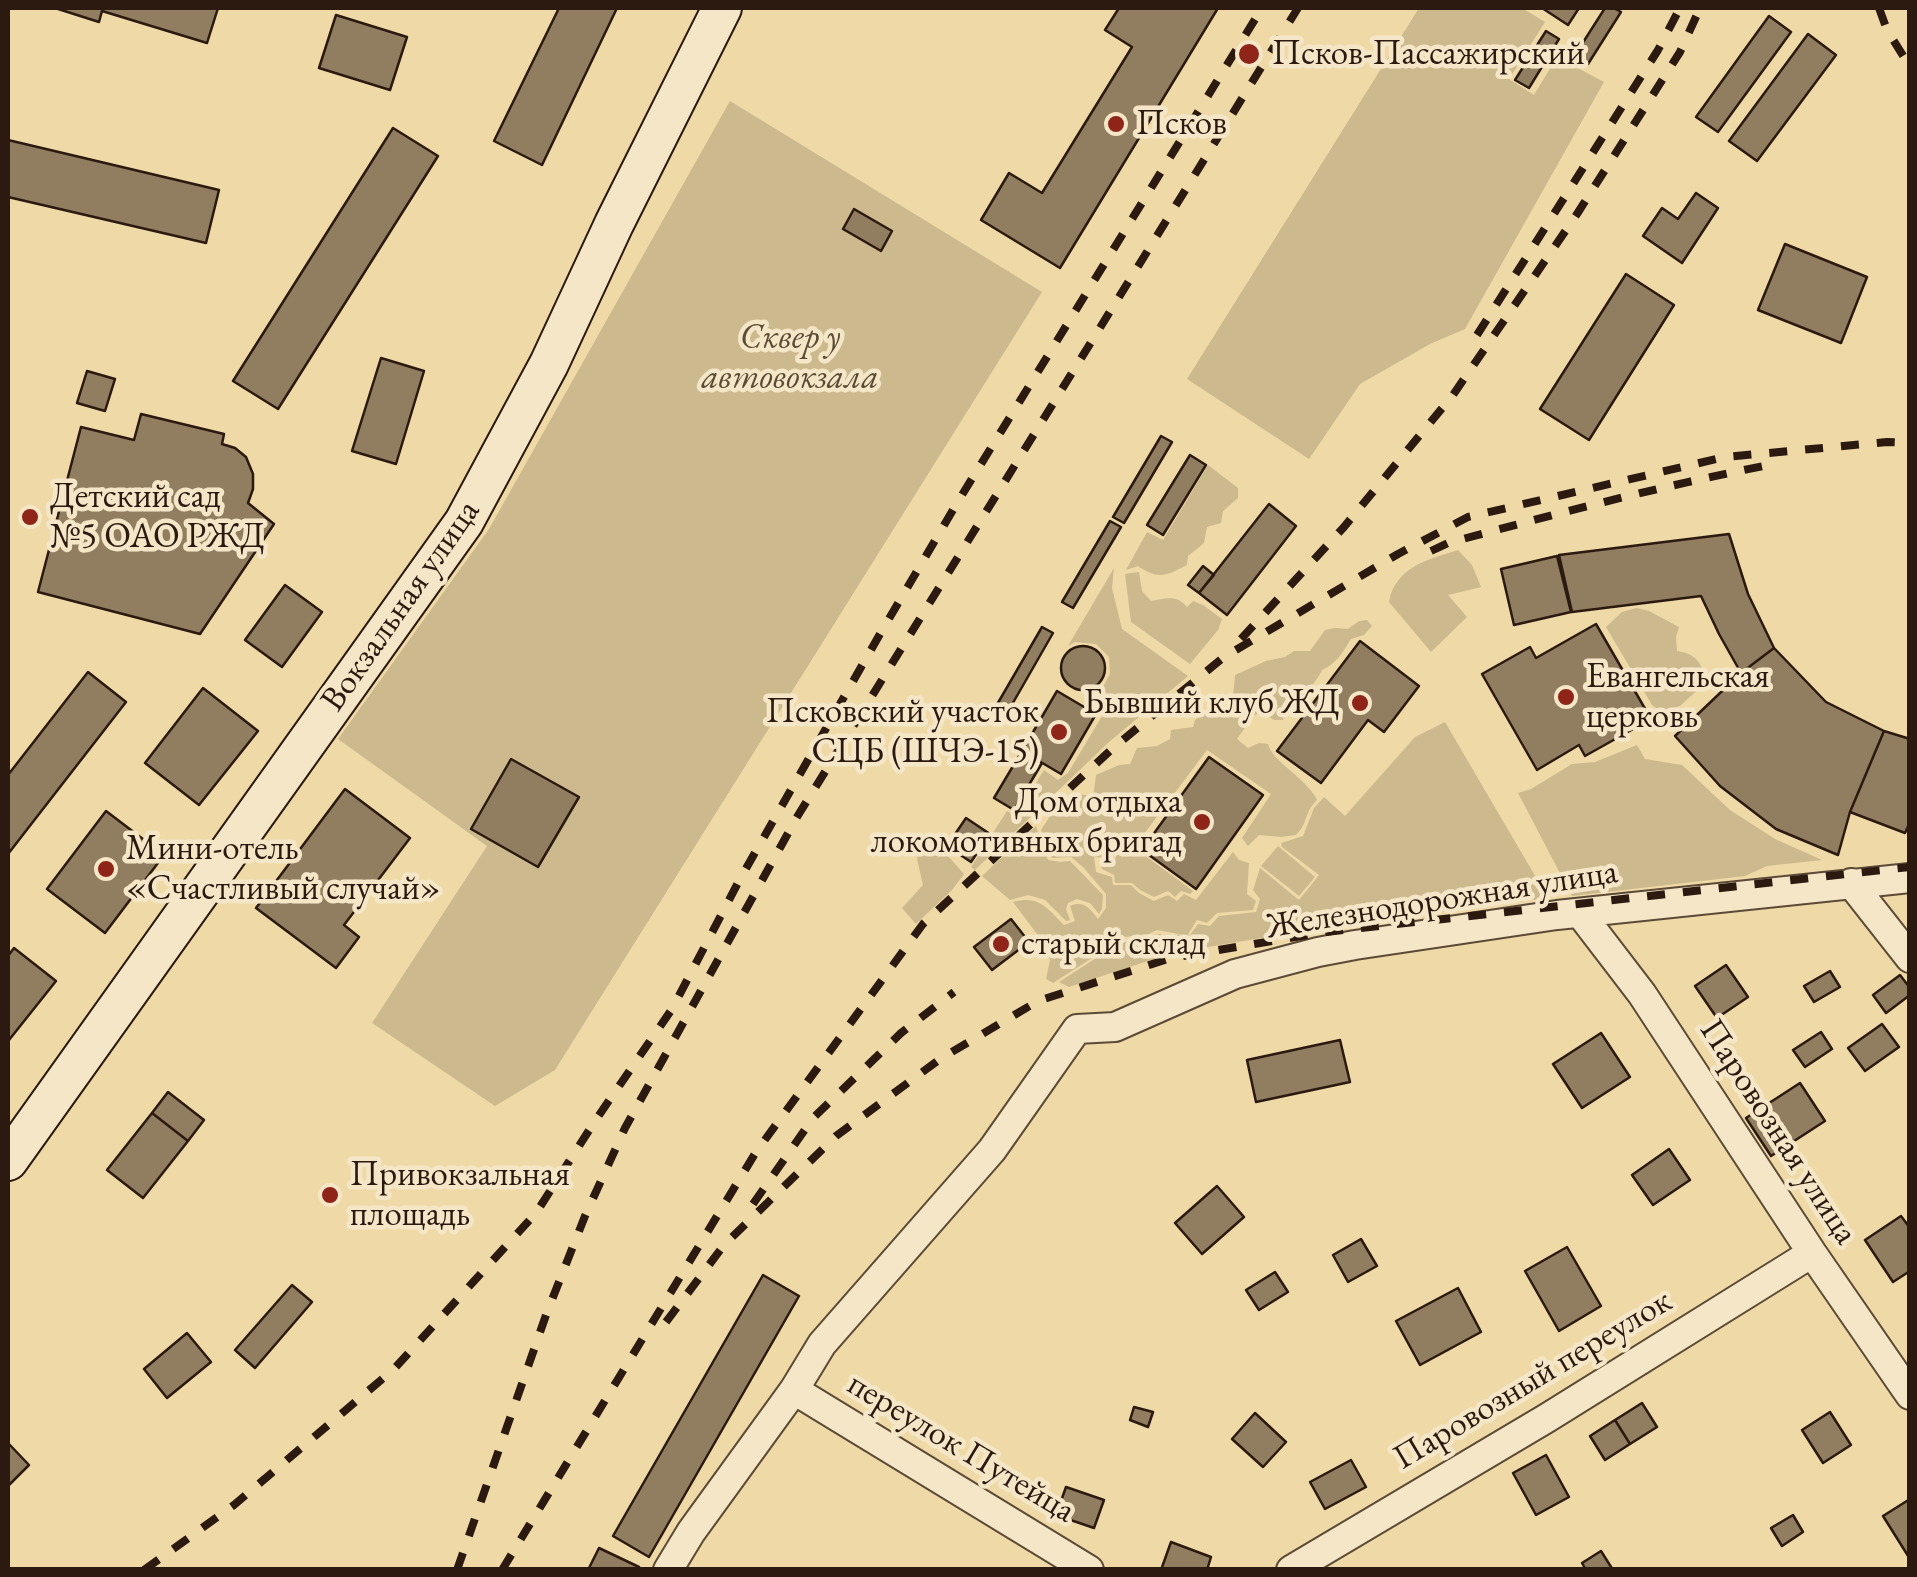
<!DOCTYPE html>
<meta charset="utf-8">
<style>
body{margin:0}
#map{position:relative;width:1917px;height:1577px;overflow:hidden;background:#eed9a7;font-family:"EB Garamond",serif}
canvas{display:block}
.frame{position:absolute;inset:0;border:10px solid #2c1a11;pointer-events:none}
</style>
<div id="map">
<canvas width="1917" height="1577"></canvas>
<div class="frame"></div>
</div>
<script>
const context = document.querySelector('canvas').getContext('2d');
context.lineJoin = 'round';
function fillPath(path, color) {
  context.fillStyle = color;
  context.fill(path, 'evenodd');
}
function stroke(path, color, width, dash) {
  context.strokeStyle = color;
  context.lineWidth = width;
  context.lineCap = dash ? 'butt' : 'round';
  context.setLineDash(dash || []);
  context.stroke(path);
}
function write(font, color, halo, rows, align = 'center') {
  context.font = font + ' "EB Garamond",serif';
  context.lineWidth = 9;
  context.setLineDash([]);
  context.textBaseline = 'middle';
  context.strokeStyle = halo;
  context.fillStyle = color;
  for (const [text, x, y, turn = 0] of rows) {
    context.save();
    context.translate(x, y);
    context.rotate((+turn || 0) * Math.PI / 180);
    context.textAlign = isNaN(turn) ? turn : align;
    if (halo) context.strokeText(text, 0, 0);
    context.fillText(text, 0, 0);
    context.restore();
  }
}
const green = new Path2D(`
 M1419 8H1522L1545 22 1509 79 1534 95 1557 57 1604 82 1465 329 1430 344 1360 384 1309 459 1187 379Z
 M730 101 1042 292 555 1070 495 1106 372 1023 487 846 338 739 489 529Z
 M1208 465 1238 488V498L1223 511 1221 523 1207 527 1204 543 1188 556 1187 565C1166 576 1158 580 1138 566L1126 570 1147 532 1163 540Z
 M1458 550 1472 565 1481 587 1448 595 1467 617 1431 652 1389 602C1395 567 1429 559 1458 550Z
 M1114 568 1112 588 1122 629 1188 676 1109 742 975 870 971 867 1007 811 1016 816 1044 770 1058 780 1068 773 1102 716 1092 706 1110 674 1109 657 1096 644 1075 642 1068 646Z
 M1139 572 1142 591 1151 601C1166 599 1176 594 1187 607L1193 601 1203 605 1222 619 1218 630 1190 664 1131 622 1125 574Z
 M1636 608 1649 611 1679 627 1676 637 1677 651C1697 654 1704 664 1704 684L1680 706 1662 712 1652 705 1606 627 1622 612Z
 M1367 620 1372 626 1364 635 1351 639C1343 652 1336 664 1322 670 1313 691 1291 699 1283 720H1274L1263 713 1254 715 1237 739 1248 748 1259 743 1268 744C1273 763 1306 777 1317 800 1303 814 1309 822 1296 835L1281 837 1259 835 1248 846 1242 838 1271 794 1207 750 1138 842 1123 848H1135L1193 891 1190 894 1181 891 1175 897 1168 891 1154 897 1140 890 1132 883H1115L1114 875 1102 869 1100 861 1115 860 1118 849 1123 848 1116 841 1110 858 1094 857 1096 872 1112 877 1113 885H1131L1139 893 1154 901 1168 895 1177 901 1184 894 1196 900 1233 852 1239 860 1249 863 1247 894 1256 901 1253 910 1217 913 1207 923 1197 920 1187 936 1190 935 1198 924 1210 926 1219 916 1256 912 1260 899 1253 890 1260 868 1299 900 1319 875 1282 847 1281 843 1303 836 1314 808 1324 797 1345 816 1415 737 1445 722 1548 898 1327 927 1172 953 1069 987 1059 982 1096 958 1114 943 1148 940 1155 934 1184 935 1157 930 1145 936 1122 937 1106 942 1092 958 1053 983 1046 979 1050 960 1040 938 1013 902C1039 895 1047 908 1064 925L1075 921 1070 906C1084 900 1090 909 1098 919L1106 908V894L1084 868 1071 857 1052 858 1041 830 1050 816 1057 814 1067 817V808L1071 798 1080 794 1093 797 1096 775 1119 765 1130 764 1137 748 1157 746 1170 739 1171 730 1193 727 1195 720 1215 705 1225 706 1233 696 1235 675 1266 661 1285 657 1294 651H1310L1325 630 1335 628 1348 629 1359 621Z
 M1637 745 1645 759 1682 765 1730 810 1775 839 1822 860 1767 866 1745 876 1572 896 1518 793 1531 789 1572 764 1595 762Z
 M1036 826 1048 860 1061 862 1070 861 1103 895 1102 909 1099 914 1090 903 1077 899 1068 903 1066 909 1070 920 1066 921 1045 900 1028 895 1010 900 982 876Z
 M933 839 964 874 952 890 916 924 902 908 923 885 917 859 920 845Z
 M1278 846 1315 877 1299 896 1261 866Z`);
const building = new Path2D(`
 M55 8H218L207 43 102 11 99 22Z
 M559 8H617L542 165 494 141Z
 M1119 8H1218L1060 268 981 220 1009 173 1042 193 1132 47 1105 30Z
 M1542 8H1579L1568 25Z
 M1605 8H1614L1621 12 1588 64 1575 55Z
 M336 15 407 37 390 90 319 68Z
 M1769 16 1791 32 1718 132 1696 117Z
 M1546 31 1559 39 1529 88 1515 80Z
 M1808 34 1836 55 1757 161 1729 141Z
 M393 128 438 156 278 409 233 381Z
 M8 140 219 190 206 243 8 197Z
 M1696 193 1718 208 1682 263 1643 236 1662 208 1678 219Z
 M854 209 892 231 881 251 843 229Z
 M1785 244 1867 277 1841 343 1758 310Z
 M1626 274 1674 305 1589 440 1540 409Z
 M381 358 424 371 396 464 352 451Z
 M87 371 115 379 105 411 77 403Z
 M141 414 224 434 222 444 235 448 246 457 253 474V489L248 503 274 524 200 634 38 592 81 427 134 440Z
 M1161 436 1172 442 1124 523 1113 517Z
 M1190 455 1206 465 1163 535 1147 525Z
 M1269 504 1296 526 1227 615 1199 593Z
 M1110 521 1121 527 1073 608 1062 602Z
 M1729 534 1748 594 1774 648 1741 673 1719 634 1701 596 1572 612 1559 555Z
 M1557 556 1571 612 1514 625 1501 569Z
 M1203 566 1214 575 1199 593 1188 585Z
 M285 585 322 612 282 667 245 640Z
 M1596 624 1651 719 1585 756 1579 745 1537 770 1482 674 1530 647 1536 658Z
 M1042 627 1053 633 1006 715 995 708Z
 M1360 641 1419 686 1384 732 1368 720 1321 783 1277 751Z
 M1061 668a22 22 0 1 1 44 0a22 22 0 1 1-44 0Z
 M1774 648 1826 702 1884 731 1850 812 1838 855 1776 829 1720 786 1675 736 1741 673Z
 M88 672 126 702 8 854V775Z
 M203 688 258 731 199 805 145 763Z
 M1057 691 1096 714 1061 774 1022 751Z
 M1884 731 1910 739V822L1905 833 1850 812Z
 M1022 751 1042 763 1014 810 994 798Z
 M1209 757 1263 795 1196 889 1142 850Z
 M511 759 579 797 538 867 471 829Z
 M345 789 410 838 344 925 359 937 336 968 256 908Z
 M106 811 164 855 105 933 47 889Z
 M966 818 990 834 971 862 947 846Z
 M1011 919 1029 942 992 970 974 947Z
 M14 948 56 981 9 1040 8 1039V956Z
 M1726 965 1748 997 1717 1018 1695 986Z
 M1830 971 1840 987 1814 1002 1804 986Z
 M1900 975 1910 988V995L1886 1013 1873 995Z
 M1882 1024 1899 1047 1865 1071 1848 1048Z
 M1821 1032 1832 1049 1805 1067 1793 1050Z
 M1601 1033 1630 1077 1582 1108 1553 1064Z
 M1340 1040 1350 1082 1256 1102 1247 1060Z
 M1800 1083 1825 1121 1771 1156 1746 1118Z
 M168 1092 204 1120 188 1141 152 1113Z
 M152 1113 188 1141 143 1198 107 1170Z
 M1669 1149 1690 1180 1653 1205 1632 1175Z
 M1217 1186 1244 1217 1202 1254 1175 1223Z
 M1901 1216 1910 1228V1271L1893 1282 1865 1240Z
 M1361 1239 1377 1266 1348 1282 1333 1255Z
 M1567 1247 1601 1306 1559 1331 1525 1271Z
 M1275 1272 1288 1292 1259 1310 1246 1290Z
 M763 1275 799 1296 649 1557 613 1536Z
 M292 1285 312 1302 255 1368 235 1350Z
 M1458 1288 1481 1332 1420 1365 1396 1321Z
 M187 1333 211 1362 167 1398 144 1369Z
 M1642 1403 1657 1427 1630 1444 1615 1420Z
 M1134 1407 1153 1412 1148 1427 1130 1420Z
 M1830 1412 1851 1445 1823 1463 1802 1430Z
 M1255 1413 1286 1442 1263 1467 1232 1439Z
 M1615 1420 1630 1444 1605 1460 1590 1436Z
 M8 1443 29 1465 8 1486Z
 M1546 1455 1569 1497 1536 1515 1513 1473Z
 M1351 1460 1366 1487 1325 1509 1310 1482Z
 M1066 1487 1104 1500 1094 1528 1056 1515Z
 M1910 1499V1559L1883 1516Z
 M1793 1515 1803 1532 1782 1546 1771 1528Z
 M1171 1542 1211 1557 1207 1570H1161Z
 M599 1548 639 1567 637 1570H588Z
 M1601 1551 1613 1570H1586L1582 1563Z`);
const minor = new Path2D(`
 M1851 883 1910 958
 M1580 913 1642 994 1812 1253 1910 1395
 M794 1390 1089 1570
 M668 1570 691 1532 794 1390 822 1344 992 1150 1077 1029 1115 1027 1235 974 1318 952 1355 945 1557 915 1910 878
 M1291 1570 1547 1418 1812 1253`);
const secondary = new Path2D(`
 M8 1161 464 522 549 364 614 224 722 8`);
const rail = new Path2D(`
 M1879 8 1887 30 1910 67
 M1477 335 1658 50 1680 8
 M1431 551 1448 543C1555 514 1661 486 1769 465
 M1241 639 1344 527 1453 395 1577 214 1680 52 1700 8
 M753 1204 813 1118 901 1033 954 992
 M666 1322 724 1245 836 1136 940 1059 1038 1001 1171 958 1326 932 1910 867
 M144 1570 234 1505 394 1369 536 1213 595 1121 672 1009 740 879 880 634 957 503 1262 8
 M457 1570 546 1315 585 1216 625 1128 797 817 1298 8
 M502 1570 756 1152 923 924 1113 748 1224 657 1398 554 1468 517 1725 457 1887 442 1910 443`);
const markers = [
 [1249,54,12,"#8f2418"],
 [1116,124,10,"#8f2418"],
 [30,517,10,"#8f2418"],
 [1566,697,10,"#8f2418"],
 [1360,703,10,"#8f2418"],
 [1059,732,10,"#8f2418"],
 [1202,822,10,"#8f2418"],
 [106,869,10,"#8f2418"],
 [1001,944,10,"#8f2418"],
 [330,1195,10,"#8f2418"]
];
const poiNames = [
 ["Псков-Пассажирский",1272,54],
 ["Псков",1136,124],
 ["Детский сад",50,497],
 ["№5 ОАО РЖД",50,537],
 ["Евангельская",1586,677],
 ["церковь",1586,717],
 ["Бывший клуб ЖД",1340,703,"right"],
 ["Псковский участок",1039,712,"right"],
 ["СЦБ (ШЧЭ-15)",1039,752,"right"],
 ["Дом отдыха",1182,802,"right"],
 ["локомотивных бригад",1182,842,"right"],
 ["Мини-отель",126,849],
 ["«Счастливый случай»",126,889],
 ["старый склад",1021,944],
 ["Привокзальная",350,1175],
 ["площадь",350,1215]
];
const parkNames = [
 ["Сквер у",790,338],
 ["автовокзала",790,378]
];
const streetNames = [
 ["Вокзальная улица",401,606,-55],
 ["Железнодорожная улица",1442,900,-9],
 ["Паровозная улица",1778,1132,57],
 ["Паровозный переулок",1533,1380,-31],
 ["переулок Путейца",961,1448,31]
];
fillPath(green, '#cdb98e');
fillPath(building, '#917d5f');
stroke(building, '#2c1a11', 2.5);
stroke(minor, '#5c4a36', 32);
stroke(secondary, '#2c1a11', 42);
stroke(minor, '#f4e6c6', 28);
stroke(secondary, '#f4e6c6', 38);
stroke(rail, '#2c1a11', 8, [18, 18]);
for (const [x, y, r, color] of markers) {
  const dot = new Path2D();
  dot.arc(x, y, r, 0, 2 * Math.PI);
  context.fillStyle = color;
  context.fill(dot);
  stroke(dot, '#f4e6c6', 4);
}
write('35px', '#2c1a11', '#f4e6c6', poiNames, 'left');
write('italic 35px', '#5c4a36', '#f4e6c6', parkNames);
write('35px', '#2c1a11', '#f4e6c6', streetNames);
</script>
